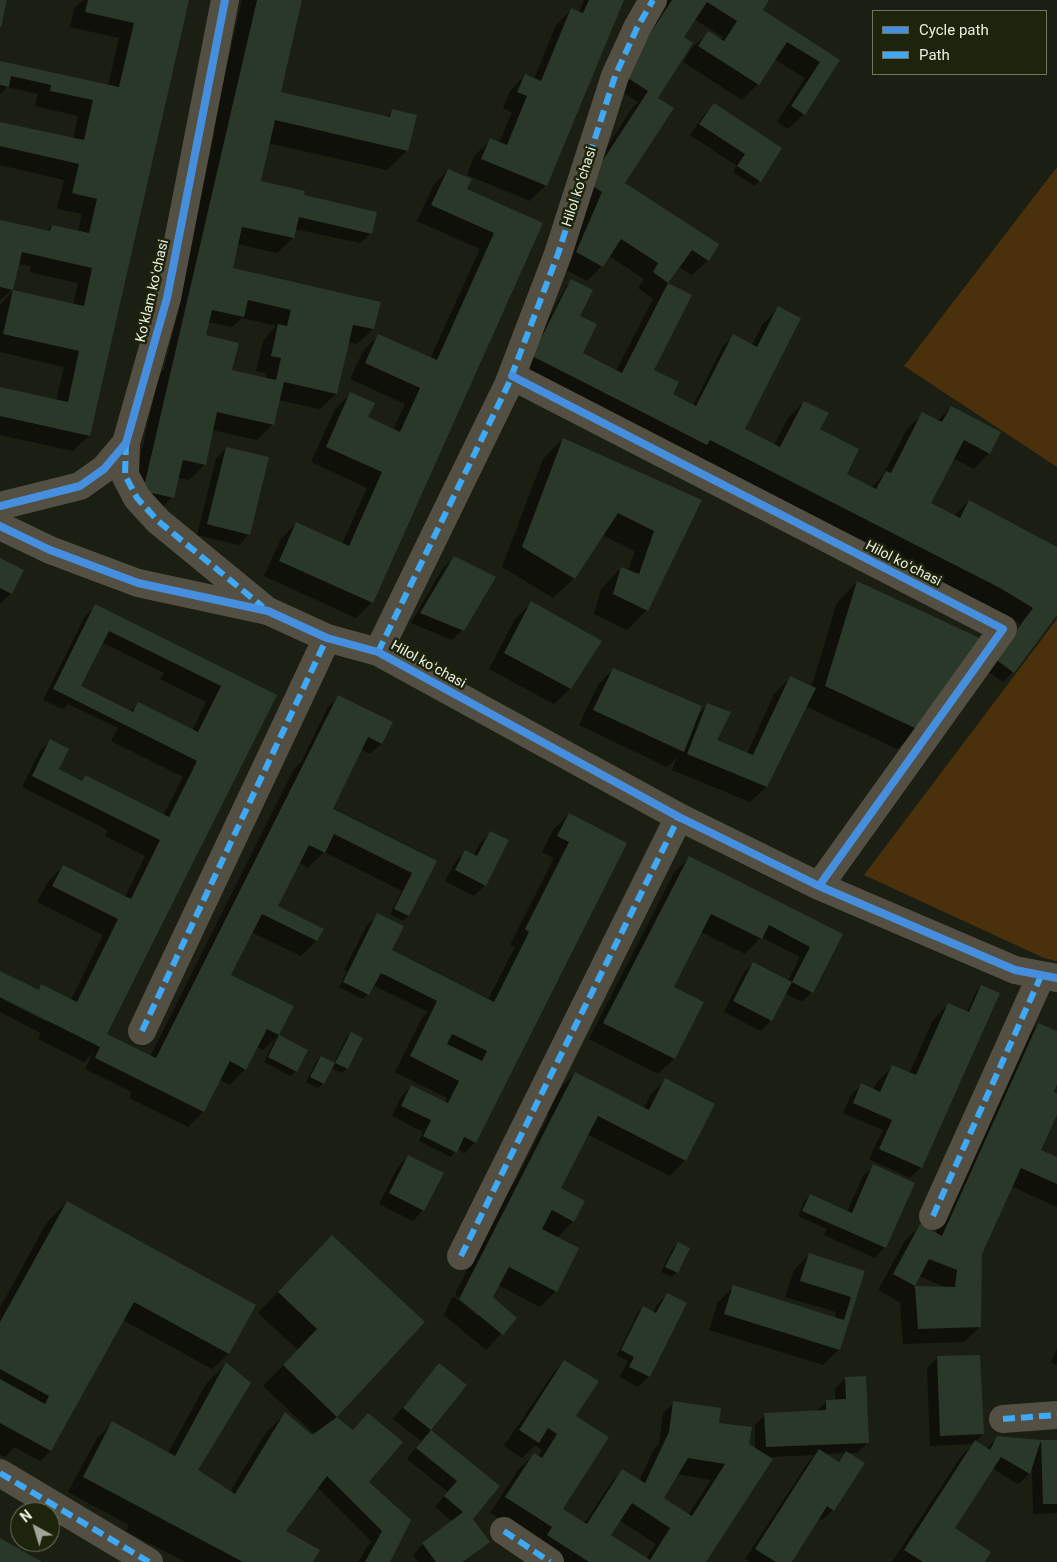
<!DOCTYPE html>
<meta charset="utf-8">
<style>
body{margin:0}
#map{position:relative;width:1057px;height:1562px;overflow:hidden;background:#1b1e12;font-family:Roboto,sans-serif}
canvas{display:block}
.legend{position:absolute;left:872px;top:10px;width:175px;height:65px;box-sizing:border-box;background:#1d240c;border:1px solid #6f7561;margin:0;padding:6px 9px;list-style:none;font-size:15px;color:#eaefe0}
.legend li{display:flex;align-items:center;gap:10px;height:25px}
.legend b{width:25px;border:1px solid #6f7561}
.north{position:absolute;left:10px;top:1502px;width:50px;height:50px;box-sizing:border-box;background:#1d240c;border:1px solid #6f7561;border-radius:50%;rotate:321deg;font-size:14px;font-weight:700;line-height:20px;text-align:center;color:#eaefe0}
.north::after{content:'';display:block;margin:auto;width:18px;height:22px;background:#a2a698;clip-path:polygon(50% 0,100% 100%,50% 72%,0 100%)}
</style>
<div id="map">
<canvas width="1057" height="1562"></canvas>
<ul class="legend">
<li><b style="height:6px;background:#468fdf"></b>Cycle path</li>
<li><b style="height:6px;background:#3fa9f5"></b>Path</li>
</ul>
<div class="north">N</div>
</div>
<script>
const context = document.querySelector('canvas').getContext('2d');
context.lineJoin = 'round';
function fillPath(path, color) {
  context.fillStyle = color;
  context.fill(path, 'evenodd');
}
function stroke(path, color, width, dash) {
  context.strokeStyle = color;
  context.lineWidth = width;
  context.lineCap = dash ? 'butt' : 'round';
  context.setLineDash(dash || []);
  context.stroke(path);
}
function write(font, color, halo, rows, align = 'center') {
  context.font = font + ' Roboto,sans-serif';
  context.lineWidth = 5;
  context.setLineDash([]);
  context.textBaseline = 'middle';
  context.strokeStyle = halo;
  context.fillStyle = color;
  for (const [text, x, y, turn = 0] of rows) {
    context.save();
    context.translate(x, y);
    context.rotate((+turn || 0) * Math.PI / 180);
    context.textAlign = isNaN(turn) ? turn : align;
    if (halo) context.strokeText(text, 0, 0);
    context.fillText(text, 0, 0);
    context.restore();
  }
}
const green = new Path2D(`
 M1057 167V467L904 366Z
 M1057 619V961L1044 958 864 875Z`);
const shadow = new Path2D(`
 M83 0H188L89 436 73 451 0 435V388L56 401 64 367 0 352V305L13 291 73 305 78 283 29 272 31 266 18 264 12 289 0 300V221L47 231 52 226 78 232 82 214 57 209 64 180 0 165V123L73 139 78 116 35 106 38 94 7 87 0 94V62L108 86 119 38 70 27 74 9Z
 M242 0H301L279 93 386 117 392 111 407 150 387 170 268 143 259 182 301 200 371 233 360 243 295 229 293 238 277 253 237 244 231 269 373 329 357 344 348 342 336 394 320 409 278 400 273 424 257 440 212 430 205 464 189 480 177 477 172 497 157 513 129 507 159 374 164 369 180 304 176 303 215 131H212ZM242 318 276 326 263 341 256 371 266 373 265 379 230 371 205 336 208 322 232 327Z
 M584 0H623L546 185 530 201 467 175 475 155 491 140 499 143 512 112 503 108 510 91 525 75 534 79 556 25 571 10 579 12Z
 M667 0H768L761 10 838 60 804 114 788 129 777 122 805 78 774 59 758 84 742 100 683 62 692 48 708 33 720 41 723 37 694 19 683 36 656 98 623 184 708 260 692 275 679 267 667 282 690 296 652 370 669 399 693 406 723 346 734 336 752 345 763 324 778 308 743 429 774 445 788 418 804 402 845 475 871 488 883 475 907 429 923 414 937 421 951 407 989 453 974 469 953 458 930 504 954 516 969 501 1057 548V613L1013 672 1003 682 986 670 1020 624 984 604 522 366 548 317 553 311 566 286 571 281 578 316 581 353 616 371 653 299 638 288 644 279 609 256 602 266 587 281 561 267 574 199 632 108 638 102 613 86Z
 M714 105 781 149 755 186 733 172 737 166 690 135 704 115Z
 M448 170 466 190 542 224 372 602 356 618 264 576 281 539 296 523 342 544 367 488 311 462 335 409 351 393 366 418 393 430 405 404 350 379 363 351 378 336 430 359 480 249 417 221 433 186Z
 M563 439 700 501 647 610 627 630 594 614 601 589 621 568 628 571 635 551 602 535 574 578 553 598 502 567 543 459Z
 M226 448 249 534 239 545 197 535 216 459Z
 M454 558 463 630 452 640 411 623 443 568Z
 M0 559 11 593 0 604Z
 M857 582 918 729 897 749 805 706 766 787 750 802 672 770 677 757 667 767 579 725 598 685 613 669 697 715 708 705 715 741 747 754 774 694 790 678 811 688 837 603Z
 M531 603 600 641 570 689 554 704 489 669 515 619Z
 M96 606 276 696 103 1039 150 1057 294 769 301 762 328 707 339 696 391 723 381 744 370 754 361 749 331 809 425 880 408 916 403 921 390 914 402 891 324 852 308 868 299 863 277 907 322 929 316 941 301 956 251 932 229 976 292 1007 278 1036 307 1050 296 1071 291 1076 264 1062 277 1036 263 1050 257 1047 245 1069 230 1085 219 1079 203 1112 188 1127 129 1098 132 1092 85 1069 93 1052 84 1062 38 1039 41 1033 0 1012V998L47 1022V1019L0 996V973L37 991 42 986 71 1000 103 935 37 902 48 882 63 866 125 897 145 856 105 836 108 830 22 787 40 751 50 741 58 770 81 781 85 777 163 816 183 777 111 741 118 728 68 704 63 709 43 700 85 616ZM103 643 164 673 160 679 206 702 192 731 138 704 130 712 77 691Z
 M569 814 626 843 475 1142 465 1153 457 1149 451 1157 419 1141 423 1132 392 1116 401 1097 412 1086 444 1103 447 1098 395 1072 422 1018 428 1012 373 985 368 994 363 999 339 987 347 971 344 970 367 925 378 915 390 951 488 1000 515 947 510 945 554 858 542 852 553 830Z
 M491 832 485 885 474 896 445 881 455 862 465 852 473 856 480 843Z
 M689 858 841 935 812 992 802 1002 784 993 771 1020 761 1031 724 1012 743 974 753 963 788 981 800 957 761 937 745 954 701 932 673 988 702 1003 674 1059 658 1074 589 1039 674 873Z
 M981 987 921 1167 910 1178 869 1159 883 1130 843 1113 851 1095 861 1085 873 1090 877 1082 893 1066 909 1074 933 1020 949 1004 967 1012 976 992Z
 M1038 1024 1057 1033V1081L1052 1092 1057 1095V1112L1040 1151 1057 1159V1207L1011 1186 981 1253 980 1327 964 1342 903 1344 900 1302 878 1290 905 1241 920 1226 935 1234 1022 1040ZM919 1276 947 1288H913Z
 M351 1033 362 1038 347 1068 342 1073 331 1068 323 1083 318 1088 306 1082 316 1062 321 1057 334 1063 346 1038Z
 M575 1073 644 1108 650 1095 665 1080 685 1160 670 1176 587 1134 560 1187 573 1221 557 1238 556 1291 540 1307 498 1285 491 1298 515 1318 486 1350 444 1315 453 1296 478 1316V1313L455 1294 510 1187 515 1182 549 1115 547 1114 560 1089Z
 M408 1156 423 1210 413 1221 379 1204 398 1167Z
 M874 1166 885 1247 875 1258 824 1235 827 1229 798 1216 805 1200 810 1196 847 1212 863 1176Z
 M67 1202 255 1305 228 1354 212 1369 123 1320 50 1451 40 1461 14 1447 5 1457 0 1455V1308L47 1222Z
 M678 1243 677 1272 672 1277 661 1272 673 1248Z
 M809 1255 863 1272 839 1349 823 1365 709 1330 718 1302 734 1287 835 1318 836 1312 785 1297 794 1270Z
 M312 1257 424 1322 335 1417 352 1431 367 1482 410 1520 389 1562H359L366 1548 372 1542 317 1487 284 1531 312 1562H185L126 1531 129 1525 68 1492 97 1438 113 1423 168 1453 206 1384 226 1364 196 1470 230 1492 265 1434 285 1414 312 1437 315 1435 263 1386 298 1350 258 1313Z
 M667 1294 649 1376 638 1387 620 1377 628 1361 617 1355 638 1312 643 1307 653 1312 657 1305Z
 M1057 1349V1365L1051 1362Z
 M979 1356 983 1434 975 1442 986 1449 998 1437 1038 1445 1042 1442 1057 1441V1513L1033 1514 1032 1465 1029 1474 1018 1484 992 1468 953 1529 984 1562H892L960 1458 973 1444 930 1446 927 1368 937 1358Z
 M565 1361 575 1416 562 1509 584 1524 612 1481 623 1470 639 1481 654 1449 659 1444 663 1413 674 1403 717 1424 755 1449V1425L765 1415 816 1412 826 1402 835 1401V1389L845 1379 868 1442 857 1453H848L833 1510 822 1520 819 1518 790 1562H749L745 1559 809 1461 815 1455 767 1457 705 1562H563L537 1545 543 1534 535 1542 490 1513 518 1470 534 1455 538 1457 542 1450 535 1445 522 1458 504 1446 554 1372ZM846 1453 837 1462 825 1454ZM677 1474 711 1480 688 1515 662 1498ZM619 1520 656 1544 646 1559 607 1539Z
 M440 1364 466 1385 429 1430 498 1486 471 1519 488 1542 465 1562H418L413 1555 423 1544 453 1522 435 1507 448 1492 407 1459 421 1441 393 1419Z`);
const building = new Path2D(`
 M0 0H7L1 27H0Z
 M88 0H189L90 436 0 416V387L68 402 79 351 3 334 13 290 84 306 92 268 22 252 13 290 0 287V220L50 231 52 225 89 233 97 199 72 193 79 164 0 146V122L84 140 93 100 50 91 51 85 11 76 9 87 0 85V61L119 87 134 23 85 12Z
 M257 0H302L281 92 390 117 392 109 417 115 408 151 275 120 261 181 305 191 304 195 377 212 372 234 299 217 294 238 242 227 233 268 381 302 374 329 353 325 337 394 284 382 274 425 217 412 206 465 183 460 174 498 143 491ZM248 300 291 310 287 326 278 324 271 356 281 358 276 380 232 370 239 343 206 335 212 310 244 317Z
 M589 0H624L547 186 481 159 490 138 507 145 527 96 517 92 525 74 541 81 571 8 583 13Z
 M672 0H769L763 10 840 60 805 115 791 106 820 62 787 42 759 85 698 46 708 31 724 41 737 21 707 2 684 37 693 43 658 98 674 108 625 183 719 244 709 261 692 250 668 283 653 272 658 263 621 239 603 267 576 252 602 192 588 183 648 91 623 75Z
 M714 103 782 148 761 182 737 166 745 154 699 124Z
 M448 169 472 179 467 189 543 223 373 603 279 561 296 522 349 546 382 472 326 447 350 392 375 403 368 417 400 432 420 388 365 363 378 334 437 360 494 233 431 205Z
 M571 279 593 290 580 316 597 324 583 353 622 373 668 283 692 295 654 370 679 382 673 394 696 406 733 334 757 347 778 306 801 318 745 429 780 447 804 401 829 413 820 429 859 449 847 474 876 489 886 471 891 473 922 412 942 422 951 406 1001 432 990 454 964 440 931 503 960 518 969 500 1057 547V615L1014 673 995 659 1033 608 1000 588 710 440 707 445 532 356Z
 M563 438 702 500 648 611 613 594 621 567 639 574 654 531 618 513 575 579 522 547Z
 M226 447 269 457 250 535 207 524Z
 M454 556 496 577 464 631 420 613Z
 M0 558 24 570 12 594 0 588Z
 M857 581 984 640 919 730 825 686Z
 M531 601 602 641 571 689 504 653Z
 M95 604 277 695 107 1034 156 1058 338 695 393 722 382 744 368 737 333 809 437 861 409 916 394 909 412 873 334 834 325 853 309 845 278 906 324 929 317 941 262 914 231 975 294 1006 279 1035 267 1029 246 1070 230 1061 204 1112 95 1058 100 1047 0 997V971L39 990 41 984 77 1002 118 919 52 886 63 865 131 899 160 840 32 776 50 739 69 749 59 769 82 781 85 775 169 817 197 761 53 689ZM109 631 221 686 198 732 138 702 133 712 81 686Z
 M613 668 702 706 684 752 593 710Z
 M790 676 816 688 767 787 687 754 707 703 731 712 717 740 753 755Z
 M569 813 627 843 476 1143 464 1137 457 1153 423 1136 431 1120 401 1106 411 1085 448 1103 459 1081 410 1056 437 1001 381 973 369 995 343 982 377 913 404 926 392 950 494 1002 529 932 525 929 569 842 557 836ZM452 1034 487 1051 482 1061 447 1044Z
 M490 831 509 840 486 886 455 870 465 850 477 856Z
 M689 856 843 934 813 993 792 982 810 947 769 925 762 939 711 914 674 987 704 1002 675 1059 603 1023Z
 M753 962 792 982 772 1021 733 1001Z
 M981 985 1000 993 922 1168 879 1149 892 1120 853 1103 861 1083 880 1092 892 1065 916 1075 948 1003 969 1012Z
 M1038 1023 1057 1031V1084L1054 1092 1057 1093V1115L1041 1150 1057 1157V1184L1021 1168 982 1254 981 1327 918 1329 915 1286 893 1274 920 1224 942 1236ZM929 1259 957 1270 955 1287 915 1286Z
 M351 1032 363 1038 348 1069 335 1063Z
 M279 1035 308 1050 297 1072 268 1057Z
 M321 1056 335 1063 324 1084 310 1077Z
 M575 1072 649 1110 665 1078 715 1104 686 1161 598 1116 561 1188 585 1201 574 1222 552 1210 542 1229 579 1248 557 1292 509 1267 493 1297 517 1318 503 1335 459 1299Z
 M408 1155 444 1173 424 1211 389 1193Z
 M873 1164 915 1183 886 1248 802 1211 810 1194 852 1213Z
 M67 1201 256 1305 229 1354 134 1302 51 1451 0 1423V1379L45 1404 49 1396 0 1369V1322Z
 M332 1235 425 1322 337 1417 283 1365 317 1329 278 1292Z
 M678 1242 690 1248 678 1273 665 1267Z
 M809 1253 865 1271 840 1350 724 1314 733 1285 844 1320 851 1297 800 1281Z
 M667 1293 687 1303 650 1377 629 1367 634 1357 621 1350 643 1306 656 1313Z
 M980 1355 984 1434 940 1436 937 1356Z
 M564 1360 599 1381 576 1416 609 1437 563 1509 587 1524 622 1469 645 1483 669 1432 673 1401 721 1408 719 1423 752 1427 749 1444 773 1459 706 1562H589L547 1535 552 1527 505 1497 534 1453 542 1458 557 1434 548 1428 539 1443 519 1430ZM688 1458 725 1464 692 1516 664 1498ZM632 1503 670 1528 650 1560 611 1535Z
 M226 1362 251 1383 198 1470 235 1494 285 1412 312 1435 337 1417 353 1430 368 1413 403 1442 369 1482 411 1520 390 1562H365L382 1531 327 1476 286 1531 320 1550 313 1562H243L83 1477 112 1421 175 1456Z
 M439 1363 467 1385 431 1430 500 1486 473 1519 490 1542 463 1562H436L422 1543 463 1512 444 1496 457 1481 416 1448 431 1430 403 1408Z
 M866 1376 869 1443 766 1447 764 1413 826 1410V1400L846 1399 845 1377Z
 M997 1436 1041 1440 1030 1474 1001 1457 955 1528 991 1552 985 1562H923L904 1550 975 1440 990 1450Z
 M1041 1440H1057V1504H1043Z
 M819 1449 839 1462 846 1451 865 1463 834 1511 827 1506 792 1562H776L755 1549Z
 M0 1538 42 1562H0Z`);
const minor = new Path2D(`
 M512 376 1003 629 819 886
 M126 443 125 475 137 498 158 521 264 608
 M0 506 80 486 104 469 126 443 167 298 225 0
 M0 526 50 550 138 583 268 611 327 638 378 652 679 817 819 886 1015 970 1057 978
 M378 652 508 385 558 254 615 76 637 28 653 0
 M142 1031 327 638
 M933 1216 1041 976
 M461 1256 679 817
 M1003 1419 1057 1415
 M0 1473 149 1562
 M504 1531 550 1562`);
const quiet = new Path2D(`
 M126 443 125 475 137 498 158 521 263 607
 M378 652 508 385 558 254 615 76 637 28 653 0
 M142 1031 327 638
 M933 1216 1041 976
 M461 1256 679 817
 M1003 1419 1057 1415
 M0 1473 149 1562
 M504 1531 550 1562`);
const cycleway = new Path2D(`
 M512 376 1003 629 819 886
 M0 506 80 486 104 469 126 443 167 298 225 0
 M0 526 50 550 138 583 268 611 327 638 378 652 679 817 819 886 1015 970 1057 978`);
const streetNames = [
 ["Hilol koʻchasi",580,187,-72],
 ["Koʻklam koʻchasi",153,291,-77],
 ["Hilol koʻchasi",903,564,27],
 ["Hilol koʻchasi",428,665,29]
];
fillPath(green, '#4b310b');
fillPath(shadow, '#0007');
fillPath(building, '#2a3829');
stroke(minor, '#535043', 28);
stroke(quiet, '#3fa9f5', 6, [12, 6]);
stroke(cycleway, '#468fdf', 8);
write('14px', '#eaefe0', '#1d240c', streetNames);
</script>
